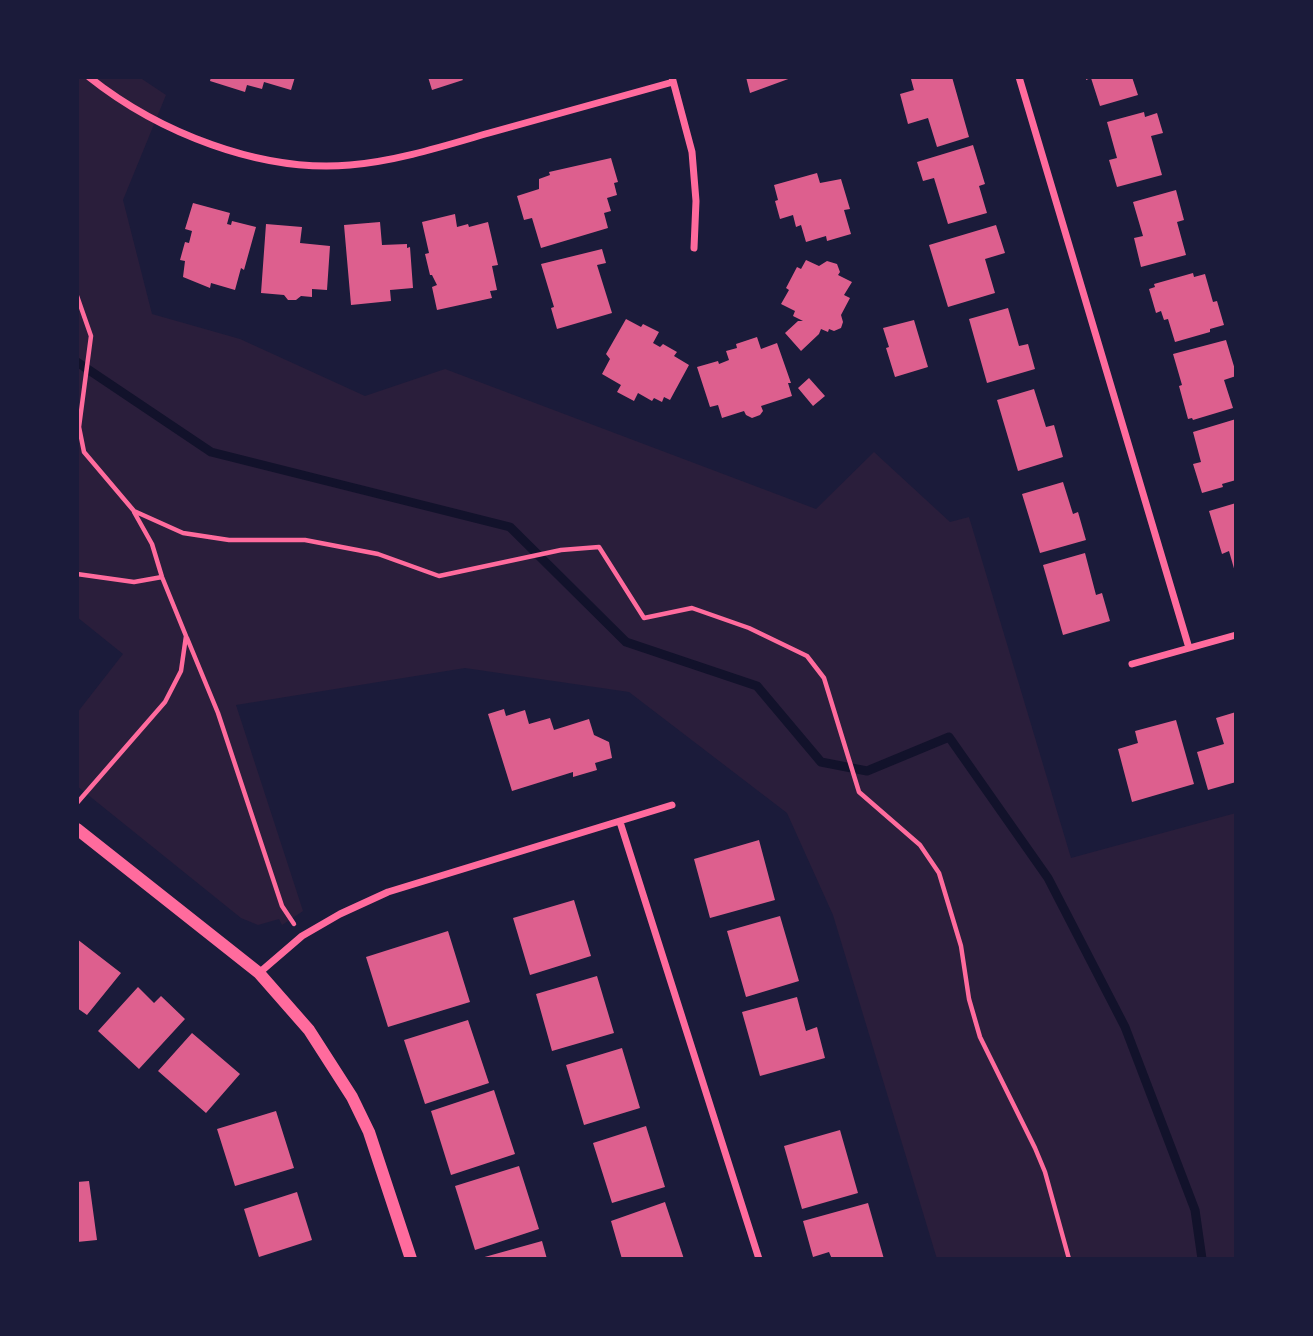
<!DOCTYPE html>
<style>
body{margin:0}
#map{position:relative;width:1313px;height:1336px;overflow:hidden;background:#1b1b3a;font-family:"DM Sans",sans-serif}
canvas{display:block}
.frame{position:absolute;inset:0;border:79px solid #1b1b3a;pointer-events:none}
</style>
<div id="map">
<canvas width="1313" height="1336"></canvas>
<div class="frame"></div>
</div>
<script>
const context = document.querySelector('canvas').getContext('2d');
context.lineJoin = 'round';
function fillPath(path, color) {
  context.fillStyle = color;
  context.fill(path, 'evenodd');
}
function stroke(path, color, width, dash) {
  context.strokeStyle = color;
  context.lineWidth = width;
  context.lineCap = dash ? 'butt' : 'round';
  context.setLineDash(dash || []);
  context.stroke(path);
}
const green = new Path2D(`
 M77 77H139L166 95 123 200 152 314 240 339 365 396 445 369 816 509 874 452 950 522 969 517 1071 858 1236 813V1259H937L833 915 787 813 629 692 465 668 236 705 303 911 282 925 279 919 258 925 241 918 77 786V713L123 654 77 617Z`);
const stream = new Path2D(`
 M77 362 211 452 510 527 626 642 757 686 821 762 867 771 949 737 1048 878 1125 1027 1195 1210 1202 1259`);
const building = new Path2D(`
 M211 77H295L291 90 264 82 262 89 247 85 245 92 210 81Z
 M428 77H461L463 80 432 90Z
 M746 77H791V78L750 93Z
 M919 77H952L969 137 937 147 928 118 908 124 900 94 914 90 911 79Z
 M1086 77H1132L1138 95 1100 106 1091 78 1086 80Z
 M1144 112 1145 117 1157 113 1163 133 1151 136 1162 175 1117 187 1109 160 1117 158 1107 122Z
 M973 145 985 184 979 186 987 213 948 224 934 178 923 181 917 162Z
 M611 158 618 182 614 183 617 195 607 198 611 211 604 213 608 228 541 248 532 218 524 220 517 196 539 189V179L550 175 549 172Z
 M817 173 820 183 841 179 850 209 844 210 851 234 827 241 826 236 806 242 801 225 796 227 793 215 780 219 775 201 778 200 774 185Z
 M1176 190 1184 220 1177 222 1186 255 1141 267 1134 238 1143 236 1133 202Z
 M193 203 230 213 227 224 231 225 232 221 256 227 244 270 241 268 235 290 211 283 210 288 183 277 185 261 180 260 185 242 189 243 192 231 185 229Z
 M455 214 457 227 468 224 469 227 488 222 498 265 492 266 497 290 490 291 492 298 437 310 432 287 437 285 432 275H430L425 254 429 253 422 222Z
 M380 222 382 245 407 244V248L410 247 413 288 390 290 391 301 351 305 344 225Z
 M266 224 302 227 300 243 330 246 327 290 312 289V297L301 296 296 300H288L284 295 261 293Z
 M996 225 1005 253 985 259 995 293 948 307 929 245Z
 M602 249 606 263 597 265 612 313 557 329 551 308 554 307 541 264Z
 M806 260 819 266 827 261 837 264 840 272 838 275 852 282 844 295 850 298 841 315 843 322 841 328 834 331 829 329 828 332 821 329 819 334 801 351 785 333 798 321H803L793 316 795 311 781 304 789 290 786 288 797 267 801 269Z
 M1193 273 1194 277 1205 274 1213 302 1217 301 1224 325 1210 329V332L1175 342 1168 319 1164 320 1161 311 1156 313 1149 289 1155 287 1154 284Z
 M1008 308 1019 346 1028 344 1035 369 987 383 969 319Z
 M626 319 641 327 643 324 659 332 653 343 660 347 663 344 677 352 674 356 689 365 670 400 664 397 662 402 654 398 652 401 638 393 634 401 617 392 621 385 602 374 610 359 606 354Z
 M914 320 928 367 895 377 886 348 889 347 883 328Z
 M757 337 761 349 777 343 791 383H788L792 396 761 406 763 411 760 415 752 418 746 415 744 411 722 418 718 405 710 407 697 367 718 361 719 364 729 360 726 351 737 348 736 344Z
 M1226 340 1236 373V376L1224 380 1233 408 1193 420 1192 418 1188 419 1179 386 1182 385 1173 354Z
 M809 378 825 396 813 406 798 388Z
 M1034 389 1046 427 1054 425 1063 457 1018 471 997 400Z
 M1236 419V480L1222 484 1223 487 1202 493 1193 464 1201 462 1193 432Z
 M1063 482 1073 514 1078 512 1086 540 1040 553 1022 494Z
 M1236 503V572H1235L1229 551 1222 554 1209 511Z
 M1085 553 1096 595 1102 593 1110 621 1063 635 1043 565Z
 M504 709 506 716 525 710 529 724 550 718 554 730 589 719 594 735 609 742 612 758 595 763 597 770 573 777V772L512 791 488 714Z
 M1236 712V782L1208 790 1197 752 1224 744 1216 718Z
 M1176 720 1194 784 1132 802 1118 749 1138 743 1135 731Z
 M759 840 775 900 710 918 694 859Z
 M574 900 591 956 530 975 513 918Z
 M780 916 799 981 746 997 727 931Z
 M448 931 470 1002 388 1027 366 957Z
 M77 939 121 973 87 1015 77 1008Z
 M597 976 614 1033 552 1051 536 994Z
 M138 987 154 1003 161 996 185 1019 139 1069 98 1031Z
 M797 997 806 1031 817 1027 825 1058 760 1076 742 1012Z
 M468 1020 489 1083 425 1104 404 1040Z
 M192 1033 240 1074 206 1113 158 1071Z
 M622 1048 640 1108 584 1125 566 1065Z
 M494 1090 515 1154 451 1175 431 1111Z
 M276 1111 294 1168 235 1186 217 1129Z
 M646 1126 665 1187 612 1203 593 1143Z
 M840 1130 858 1193 802 1209 784 1146Z
 M519 1166 539 1229 475 1250 455 1186Z
 M89 1181 97 1240 77 1242V1182Z
 M297 1192 312 1240 259 1257 244 1209Z
 M665 1202 684 1259H622L611 1221Z
 M868 1203 884 1259H832L829 1252 813 1257 803 1221Z
 M542 1241 547 1259H482L481 1258Z`);
const path = new Path2D(`
 M77 296 91 336 79 427 84 452 134 511 183 533 229 540H305L378 554 439 576 561 550 599 547 644 618 692 608 749 628 807 656 824 678 859 792 920 845 939 873 961 946 969 999 980 1037 1035 1148 1045 1172 1069 1259
 M77 574 134 582 162 577
 M187 638 218 713 282 906 294 924
 M77 803 165 702 181 671 186 636 162 577 152 544 134 512`);
const minor = new Path2D(`
 M89 77C158 132 260 173 350 165 397 161 444 146 489 133 550 116 612 99 673 82
 M672 77 692 152 696 201 694 248
 M1019 77 1189 648
 M1132 664 1236 635
 M620 822 759 1259
 M259 973 302 936 340 914 388 892 672 805`);
const tertiary = new Path2D(`
 M77 829 259 973 309 1030 352 1097 369 1132 411 1259`);
fillPath(green, '#2a1e3b');
stroke(stream, '#12122b', 9);
fillPath(building, '#dd5f8e');
stroke(path, '#ff6b9d', 4.5);
stroke(minor, '#ff6b9d', 7);
stroke(tertiary, '#ff6b9d', 12);
</script>
